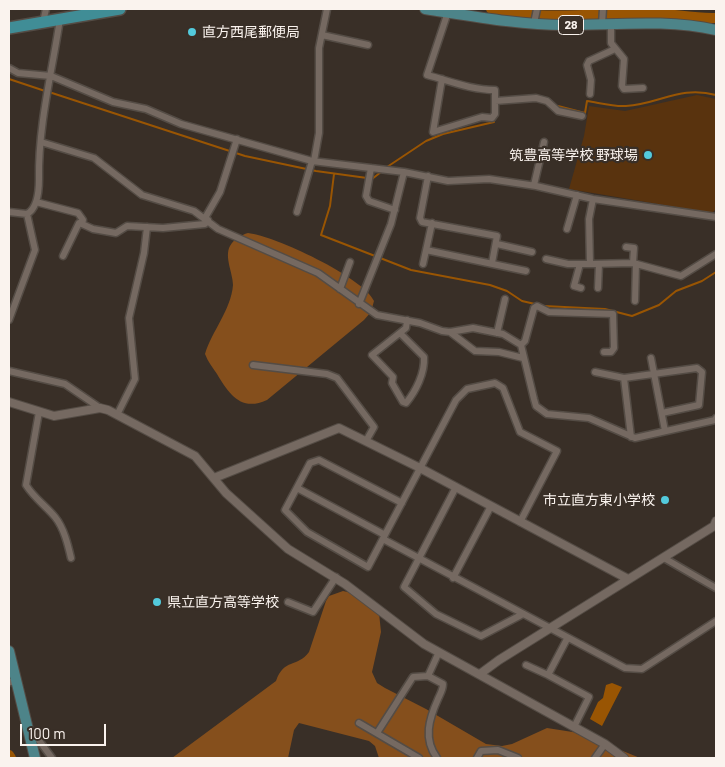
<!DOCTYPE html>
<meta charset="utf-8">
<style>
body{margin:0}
#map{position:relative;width:725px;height:767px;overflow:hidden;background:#392f27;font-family:Barlow,sans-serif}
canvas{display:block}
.frame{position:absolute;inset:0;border:10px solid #faf3ee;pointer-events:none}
.scale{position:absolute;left:20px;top:724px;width:86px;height:22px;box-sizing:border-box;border:2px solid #faf3ee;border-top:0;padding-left:6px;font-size:15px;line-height:18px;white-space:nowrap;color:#faf3ee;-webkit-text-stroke:4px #392f27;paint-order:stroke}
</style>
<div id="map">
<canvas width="725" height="767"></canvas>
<div class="frame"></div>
<div class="scale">100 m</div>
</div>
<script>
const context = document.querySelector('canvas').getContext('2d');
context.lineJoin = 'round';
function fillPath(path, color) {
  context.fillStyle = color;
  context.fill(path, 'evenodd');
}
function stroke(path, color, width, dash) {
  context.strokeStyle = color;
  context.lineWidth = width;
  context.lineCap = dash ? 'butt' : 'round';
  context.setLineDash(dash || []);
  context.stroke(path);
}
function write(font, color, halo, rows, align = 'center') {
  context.font = font + ' Barlow,"Noto Sans JP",sans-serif';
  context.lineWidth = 4.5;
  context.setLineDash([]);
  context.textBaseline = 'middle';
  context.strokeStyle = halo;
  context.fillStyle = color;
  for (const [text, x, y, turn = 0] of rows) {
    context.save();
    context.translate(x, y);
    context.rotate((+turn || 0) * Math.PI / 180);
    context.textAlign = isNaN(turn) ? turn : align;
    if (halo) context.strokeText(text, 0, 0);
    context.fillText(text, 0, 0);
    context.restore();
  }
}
const green = new Path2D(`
 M697 95 716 99V209L712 213 569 189 584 136 589 106 625 111Z`);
const forest = new Path2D(`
 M248 233C275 236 363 277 374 301L371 312 364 320 267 400C241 412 229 394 217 374 213 368 208 362 205 354 212 331 231 310 233 285 233 273 224 257 230 246 234 239 241 235 248 233Z
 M343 591 352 593 379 613 381 632 372 672 377 683 385 688 426 709 486 744 502 746 512 744 547 728 579 733 640 758H379L375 746 369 741 299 723 294 730 288 758H172L276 681C284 658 297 668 309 652L326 601 329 596Z`);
const water = new Path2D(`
 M612 683 622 687 602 726 590 719 598 702 603 698 606 685Z`);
const stream = new Path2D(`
 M9 79 45 91
 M49 92 245 156 316 171 367 178
 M558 106 585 113 587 101C600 103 614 107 626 106 660 104 680 85 716 95
 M387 167 426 141 443 134 494 122
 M334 174 330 206 321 235 411 270 490 285 507 291 522 301 535 304
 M372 179 381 172
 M544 306 605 309 632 316 659 305 676 291 702 281 716 272`);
const river = new Path2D(`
 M491 9C541 21 597 13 648 13 671 13 693 19 716 18
 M9 755 11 758`);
const minor = new Path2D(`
 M43 22 46 9
 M534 23 537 9
 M602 24 603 9
 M611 24V43L624 59 622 86 624 89 643 88
 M322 35 368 45
 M9 68 18 73 51 76 113 102 146 109 181 124 312 161 404 172 448 181 489 179 536 186 593 199 716 217
 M442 79 433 132 482 117 492 118 495 114V90C471 90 450 81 427 75L448 12
 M590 94 591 80 587 65 589 61 615 49
 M495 101 536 98 547 101 558 111 582 116
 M41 142 94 158 142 195 194 211 218 229 318 273 377 315 420 323 442 331 450 332 473 328 503 334 521 345 534 399 536 406 547 414 589 418 635 438 715 420 716 418
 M314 161 319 133V48L327 9
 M371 168 366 196 369 201 395 210
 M428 176 420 218 422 222 497 236 492 263
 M534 185 544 142
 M593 199 589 219 590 264 633 263 681 276 716 254
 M36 202 78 213 83 220 82 224 93 229 116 233 127 226 163 228 205 224 208 220
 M9 212 27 214
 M297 212 312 161
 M205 218 220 192 237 139
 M567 229 577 195
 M497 244 532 252
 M626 247 634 248 633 263
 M426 250 526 271
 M63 256 79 223 82 224
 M546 259 568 264H590
 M423 264 432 223
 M580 264 574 286 581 288
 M598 288 599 264
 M340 289 350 262
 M635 301 636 264
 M359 304 391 224 404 172
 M9 320 35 250 27 214C38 208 39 191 39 179 38 126 52 72 60 19
 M450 332 475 351 499 352 523 358
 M497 333 505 299
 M401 334 424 357C425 373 416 391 406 403L403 402 392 383 393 377 372 355 406 328 407 320
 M521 345 525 341 534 308 537 306 549 312 613 314 614 348 611 352H604
 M651 358 665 431
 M253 365 327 374 337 378 374 427 366 441
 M9 371 65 384 100 408
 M595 372 624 378
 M119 411 135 379 129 318 144 253 147 227
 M39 412 26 485C34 498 46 506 55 517 64 528 68 545 71 558
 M631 437 624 378 697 368 702 372 699 405 662 413
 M456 487 404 587 436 614 481 636 523 614
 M297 488 385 535
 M402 503 319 460 310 463 285 510 307 532 368 567 456 400 467 389 495 383 503 388 520 432 557 451 520 522
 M383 539 625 668 642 669 716 621
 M664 558 716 588
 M453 578 491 506
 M288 602 313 612 336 577
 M567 639 548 675 589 697 574 727
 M526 665 548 675
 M428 676 439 652
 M9 682H11
 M359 723 419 758
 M29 732 35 735 52 758
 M377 733 413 677 428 676 443 684C443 690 440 694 438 699 429 719 423 739 437 758
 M477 758 481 751 498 750 518 758
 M595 758 605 744`);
const tertiary = new Path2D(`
 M9 402 54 416 100 408 108 410 195 456 226 493 288 549 345 584 424 644 605 744 624 758
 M214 478 339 428 420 468 628 579
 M480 674 499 660 714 526 716 521`);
const primary = new Path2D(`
 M425 9C471 16 519 25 565 25 616 25 666 19 716 30
 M9 651 35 758`);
const trunk = new Path2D(`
 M9 28 120 9`);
const markers = [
 [192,32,5,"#53cadc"],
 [648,155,5,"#53cadc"],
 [665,500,5,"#53cadc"],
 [157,602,5,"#53cadc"]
];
const shields = [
 [571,25,25]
];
const shieldNames = [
 ["28",571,25]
];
const poiNames = [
 ["直方西尾郵便局",202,32],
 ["筑豊高等学校 野球場",638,155,"right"],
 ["市立直方東小学校",655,500,"right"],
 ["県立直方高等学校",167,602]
];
fillPath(green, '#59330e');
fillPath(forest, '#854f1c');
fillPath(water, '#995503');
stroke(stream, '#995503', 2);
stroke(river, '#995503', 10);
stroke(minor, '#544c45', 9);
stroke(tertiary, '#544c45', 10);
stroke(primary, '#544c45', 12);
stroke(trunk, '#544c45', 14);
stroke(minor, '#756961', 6);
stroke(tertiary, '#756961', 8);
stroke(primary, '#4d8489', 10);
stroke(trunk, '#408d96', 11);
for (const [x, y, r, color] of markers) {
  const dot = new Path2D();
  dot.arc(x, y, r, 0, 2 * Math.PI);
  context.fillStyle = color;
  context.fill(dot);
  stroke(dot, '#392f27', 2);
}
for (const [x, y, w] of shields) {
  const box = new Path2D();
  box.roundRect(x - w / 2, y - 9.5, w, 19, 4);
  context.fillStyle = '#392f27';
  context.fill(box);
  stroke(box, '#faf3ee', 1);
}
write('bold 12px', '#faf3ee', null, shieldNames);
write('14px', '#faf3ee', '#392f27', poiNames, 'left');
</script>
